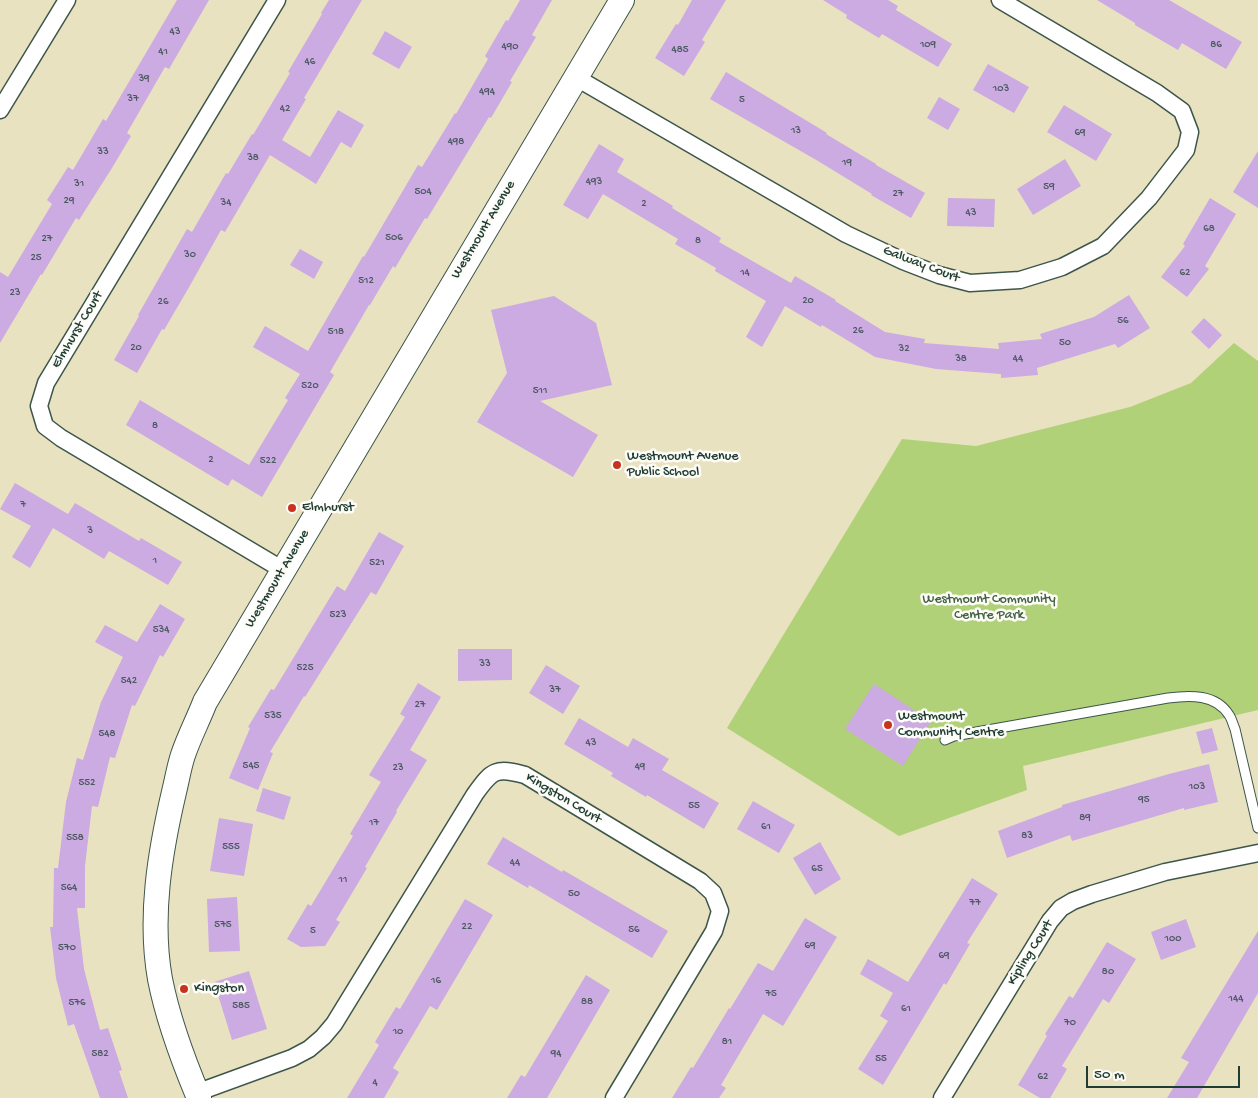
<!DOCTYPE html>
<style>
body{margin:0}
#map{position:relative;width:1258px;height:1098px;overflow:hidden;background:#e8e2c1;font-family:"Gochi Hand",sans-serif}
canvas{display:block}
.scale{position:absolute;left:1086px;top:1066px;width:154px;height:22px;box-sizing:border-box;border:2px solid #1f3d34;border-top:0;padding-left:6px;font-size:15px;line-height:18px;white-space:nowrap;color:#1f3d34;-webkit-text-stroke:4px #fdfcf7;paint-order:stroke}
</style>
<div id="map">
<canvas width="1258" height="1098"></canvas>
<div class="scale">50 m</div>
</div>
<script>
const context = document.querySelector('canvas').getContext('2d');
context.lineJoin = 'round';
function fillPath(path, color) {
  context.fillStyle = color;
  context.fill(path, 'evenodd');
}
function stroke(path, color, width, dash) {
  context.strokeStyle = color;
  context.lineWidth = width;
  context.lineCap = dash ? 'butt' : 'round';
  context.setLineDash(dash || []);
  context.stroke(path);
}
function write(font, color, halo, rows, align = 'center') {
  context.font = font + ' "Gochi Hand",sans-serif';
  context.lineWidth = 5;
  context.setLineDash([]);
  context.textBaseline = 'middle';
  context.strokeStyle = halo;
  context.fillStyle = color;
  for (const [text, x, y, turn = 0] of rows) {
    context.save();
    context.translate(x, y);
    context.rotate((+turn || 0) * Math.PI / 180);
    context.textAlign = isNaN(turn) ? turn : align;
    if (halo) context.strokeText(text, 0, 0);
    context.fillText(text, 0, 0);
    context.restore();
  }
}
const green = new Path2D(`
 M1234 343 1258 361V710L1023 766 1027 790 899 836 727 728 902 439 976 446 1130 407 1191 383Z`);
const building = new Path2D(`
 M177 0H209L169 69 165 67 127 133 131 136 112 168 79 220 76 218 42 275 41 274 0 343V272L8 277 52 204 47 200 68 167 73 170 103 119 106 121Z
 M329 0H362L304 98 306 99 282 140 310 157 338 110 364 125 351 148 341 142 316 184 270 155 225 232 221 230 188 289 164 330 162 329 137 373 114 360 139 316 138 315 187 229 192 232 226 173 228 174 252 134 253 135 290 73 288 72 322 14 321 13Z
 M520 0H552L532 35 536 37 510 81 512 82 491 118 489 117 427 219 425 218 395 268 393 266 370 305H369L330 372 334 375 262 497 232 479 228 486 126 425 140 400 249 465 288 400 285 398 300 374 253 347 265 326 308 351 363 256 364 257 418 165 422 167 455 113 456 114 488 59 485 56 506 20 508 21Z
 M692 0H726L702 40 705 42 684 76 655 58 676 24 678 25Z
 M823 0H888L898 6 896 10 952 44 938 67 882 34 879 38 846 18 847 15Z
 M1097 0H1169L1242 42 1226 69 1182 43 1178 50 1135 25V23Z
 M385 31 412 47 399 69 372 54Z
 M988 64 1029 87 1014 113 973 90Z
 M726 72 827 133 826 134 876 164V165L925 193 911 218 871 195 872 194 818 161 710 99Z
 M939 97 960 109 948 130 927 118Z
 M1064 105 1112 134 1096 161 1047 132Z
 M599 144 624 159 617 172 673 206 672 208 721 238 719 242 791 283 795 276 836 300 835 301 885 332 925 339 924 343 999 349 998 343 1042 339 1040 334 1094 317 1129 295 1150 328 1118 348 1115 344 1037 368 1038 375 1001 378V374L936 369 875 357 822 325 821 327 785 306 762 347 746 337 766 301 715 271 716 268 675 244 678 239 603 194 588 219 563 205Z
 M1258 151V208L1233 192Z
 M1065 159 1081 186 1033 215 1017 189Z
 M948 198 995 199 994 227 947 226Z
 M1210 198 1236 214 1205 266 1209 269 1187 297 1161 277 1185 246 1183 244Z
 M300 249 323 262 314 279 290 265Z
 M554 296 596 323 612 385 540 401 598 435 573 477 477 422 507 373 491 310Z
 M1204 318 1222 335 1209 349 1191 332Z
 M15 483 68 514 75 503 139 541 141 538 182 562 168 585 109 551 104 559 53 528 30 568 12 557 31 526 0 509Z
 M379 532 404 546 376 595 371 592 305 697 304 696 270 752 273 753 258 790 229 778 250 728 248 727 271 689 274 690 337 586 345 591Z
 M160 604 185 619 163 657 160 655 135 706 132 705 115 758 110 757 98 807 92 806 85 866V908H77L84 969 100 1030 108 1028 122 1070 119 1071 128 1098H100L74 1024 68 1026 56 978 50 927H53L54 868H58L66 802 77 758 83 760 101 702 123 657 95 642 105 625 137 642Z
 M458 649H512V680L458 681Z
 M546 665 580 686 563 714 529 693Z
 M418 683 441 697 410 750 427 760 396 811 397 812 365 867 367 868 336 920 340 922 325 946 301 947 287 939 308 904 311 906 353 836 350 834 381 782 369 775 405 717 400 714Z
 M874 684 931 721 903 766 845 729Z
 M579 718 628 747 633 738 669 759 662 770 719 803 704 829 647 795 646 797 611 776 613 773 564 744Z
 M1212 728 1218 750 1202 754 1196 732Z
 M1209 764 1218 802 1184 810V808L1072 841 1070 835 1007 858 998 831 1062 807V805L1169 774Z
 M263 788 291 797 284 820 256 811Z
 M753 801 795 825 779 853 737 829Z
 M219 818 253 824 244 876 210 871Z
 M503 837 562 872 563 870 668 931 652 958 529 885 528 888 487 864Z
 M820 842 841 879 815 895 793 858Z
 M972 878 998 894 967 943 970 944 946 985 944 983 883 1085 858 1069 888 1021 880 1016 893 993 860 974 868 959 908 982Z
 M237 897 240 951 209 952 207 899Z
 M465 899 493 915 437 1010 430 1006 393 1068 399 1072 384 1098H347L379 1045 375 1042 396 1007 400 1009Z
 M805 918 837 937 783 1026 763 1014 721 1085 726 1088 719 1098H672L691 1067 693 1068 729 1008 730 1009 758 963 773 971Z
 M1186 919 1196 947 1161 960 1151 932Z
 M1258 931V993L1197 1098H1167L1189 1062 1181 1058Z
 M1107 942 1136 959 1109 1003 1103 999 1062 1066 1067 1069 1050 1098H1040L1018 1085 1047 1036 1045 1034 1069 996 1073 998Z
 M249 971 267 1029 232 1040 214 982Z
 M586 975 610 990 547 1098H507L521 1075 525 1077Z`);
const lane = new Path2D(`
 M945 740 954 736 1168 698C1190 695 1216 694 1229 715 1232 719 1233 725 1235 729L1258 828`);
const street = new Path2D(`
 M277 0 46 383 39 406 45 426 61 438 283 570
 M575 77 846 234 903 261 939 275 970 283 1020 280 1062 267 1103 246 1149 198 1186 150 1190 132 1182 111 1157 93 1000 0
 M0 110 67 0
 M196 1093 292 1058 309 1049 323 1037 334 1024 475 794C492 770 496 767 525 775L700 881 713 893 720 911 714 931 614 1098
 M942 1098 1050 921 1061 908 1073 901 1092 894 1165 872 1258 853`);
const secondary = new Path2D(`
 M199 1098C183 1060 168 1020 160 979 149 917 160 852 174 792 177 780 179 767 183 755 189 737 198 720 205 702L622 0`);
const markers = [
 [617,465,5,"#c8321e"],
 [292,508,5,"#c8321e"],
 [888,725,5,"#c8321e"],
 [184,989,5,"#c8321e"]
];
const numberNames = [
 ["43",175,32],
 ["109",928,45],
 ["86",1216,45],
 ["490",510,47],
 ["485",680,50],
 ["41",163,52],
 ["46",310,62],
 ["39",144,79],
 ["103",1001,89],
 ["494",487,92],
 ["37",133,99],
 ["5",742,100],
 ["42",285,109],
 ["13",796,131],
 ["69",1080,133],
 ["498",456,142],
 ["33",103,152],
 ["38",253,158],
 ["19",847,163],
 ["493",594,182],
 ["31",79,184],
 ["59",1049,187],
 ["504",423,192],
 ["27",898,194],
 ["29",69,201],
 ["34",226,203],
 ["2",644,204],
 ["43",971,213],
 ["68",1209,229],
 ["506",394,238],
 ["27",47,239],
 ["8",698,241],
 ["30",190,255],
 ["25",36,258],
 ["14",745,273],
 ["62",1185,273],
 ["512",366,281],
 ["23",15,293],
 ["20",808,301],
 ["26",163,302],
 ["56",1123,321],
 ["26",858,331],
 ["518",336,332],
 ["50",1065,343],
 ["20",136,348],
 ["32",904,349],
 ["38",961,359],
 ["44",1018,359],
 ["520",310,386],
 ["511",540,391],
 ["8",155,426],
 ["2",211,460],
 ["522",268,461],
 ["7",23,505],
 ["3",90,531],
 ["1",155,561],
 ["521",377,563],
 ["523",338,615],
 ["534",161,630],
 ["33",485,664],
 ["525",305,668],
 ["542",129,681],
 ["37",555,690],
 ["27",420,705],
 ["535",273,716],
 ["548",107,734],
 ["43",591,743],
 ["545",251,766],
 ["49",640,767],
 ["23",398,768],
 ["552",87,783],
 ["103",1197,787],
 ["95",1144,800],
 ["55",694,806],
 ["89",1085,818],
 ["17",374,823],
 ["61",766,827],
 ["83",1027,836],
 ["558",75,838],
 ["555",231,847],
 ["44",515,863],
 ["65",817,869],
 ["11",343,880],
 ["564",69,888],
 ["50",574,894],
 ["77",975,903],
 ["575",223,925],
 ["22",467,927],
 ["56",634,930],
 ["5",313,931],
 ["100",1173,939],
 ["69",810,946],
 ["570",67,948],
 ["69",944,956],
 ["80",1108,972],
 ["16",436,981],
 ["75",771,994],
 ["144",1236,999],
 ["88",587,1002],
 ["576",77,1003],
 ["585",241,1006],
 ["61",906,1009],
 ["70",1070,1023],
 ["10",398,1032],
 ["81",727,1042],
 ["582",100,1054],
 ["94",556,1054],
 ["55",881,1059],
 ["62",1043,1077],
 ["4",375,1083]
];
const streetNames = [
 ["Westmount Avenue",484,230,-59],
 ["Galway Court",921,265,21],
 ["Elmhurst Court",78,330,-59],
 ["Westmount Avenue",278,579,-59],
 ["Kingston Court",563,799,31],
 ["Kipling Court",1031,953,-58]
];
const poiNames = [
 ["Westmount Avenue",627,457],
 ["Public School",627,473],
 ["Elmhurst",302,508],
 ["Westmount",898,717],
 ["Community Centre",898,733],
 ["Kingston",194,989]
];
const parkNames = [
 ["Westmount Community",989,600],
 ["Centre Park",989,616]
];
fillPath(green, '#b1d179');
fillPath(building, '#ccaae2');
stroke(lane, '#3d5649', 11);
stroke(street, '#3d5649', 19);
stroke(secondary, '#3d5649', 26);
stroke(lane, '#fff', 9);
stroke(street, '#fff', 16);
stroke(secondary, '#fff', 24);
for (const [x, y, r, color] of markers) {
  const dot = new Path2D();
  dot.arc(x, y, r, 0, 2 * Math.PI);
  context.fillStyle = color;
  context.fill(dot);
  stroke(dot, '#fdfcf7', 2);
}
write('11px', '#4a5860', null, numberNames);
write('14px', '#1f3d34', '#fdfcf7', streetNames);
write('14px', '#1f3d34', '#fdfcf7', poiNames, 'left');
write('14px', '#446245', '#fdfcf7', parkNames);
</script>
